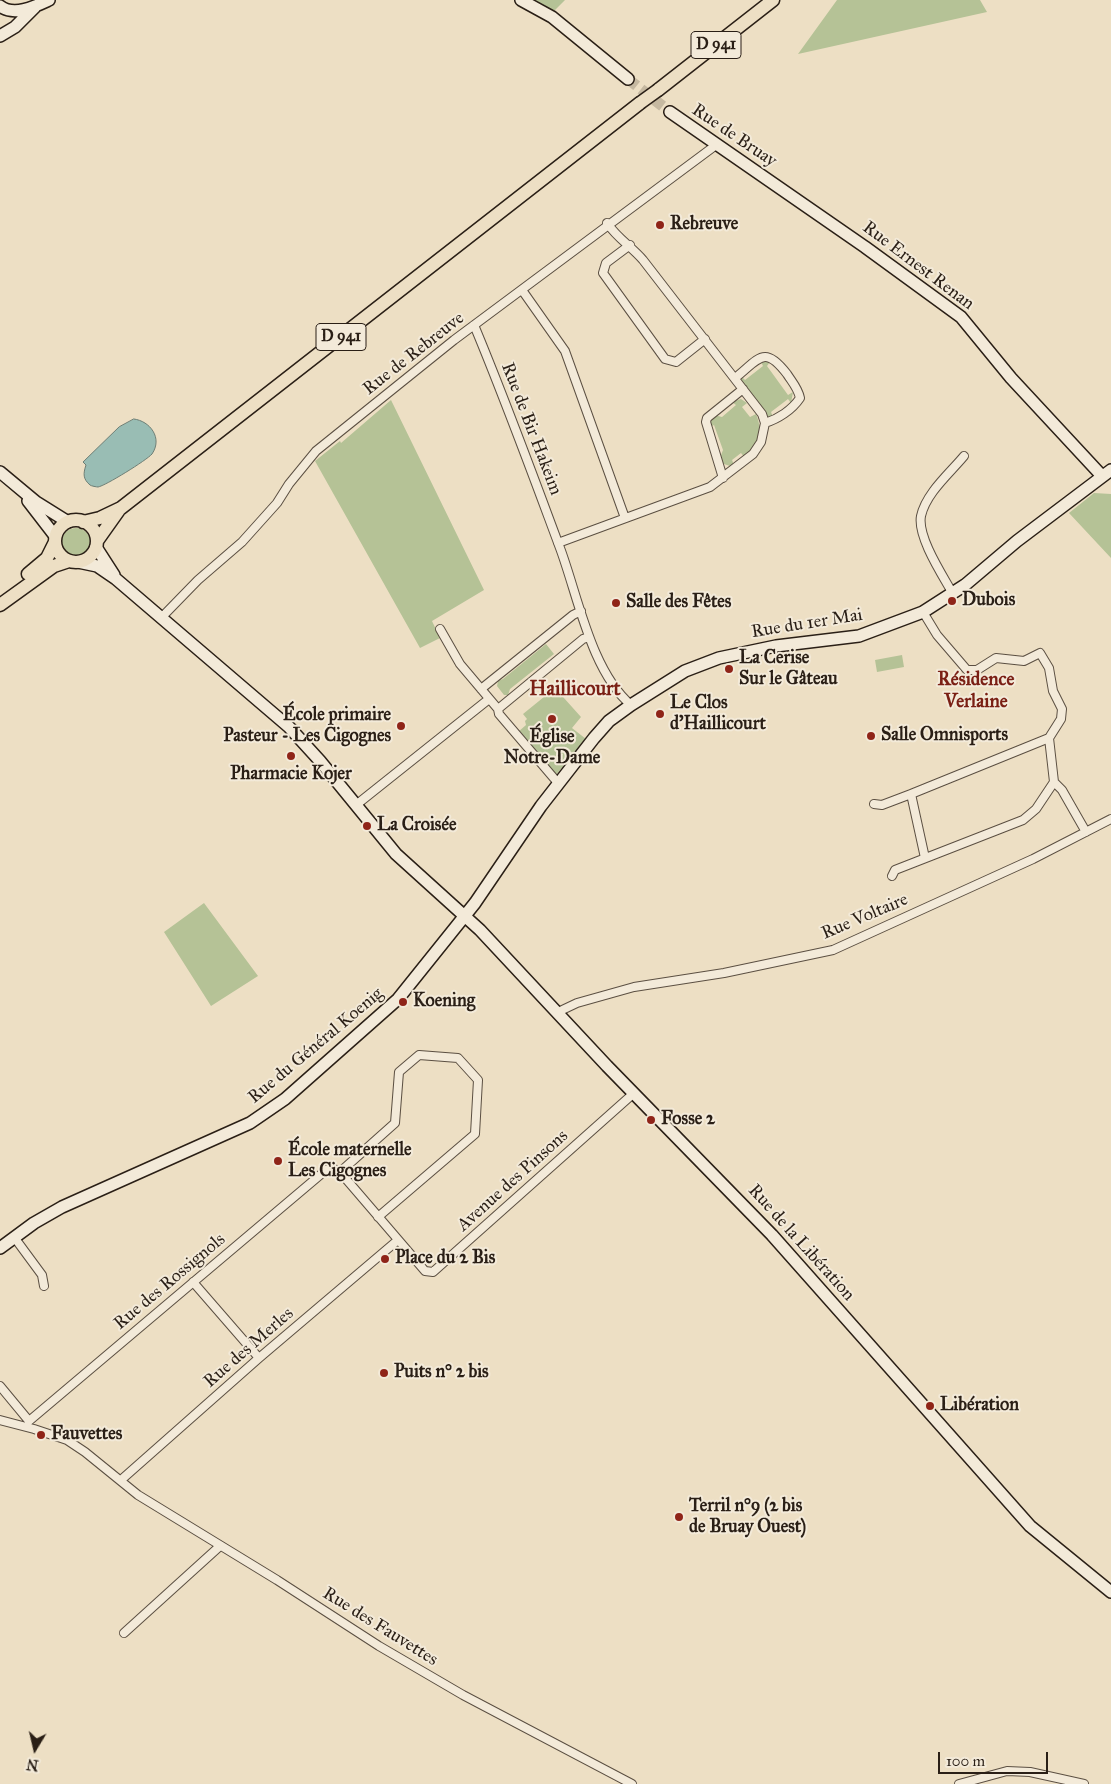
<!DOCTYPE html>
<meta charset="utf-8">
<style>
body{margin:0}
#map{position:relative;width:1111px;height:1784px;overflow:hidden;background:#eddfc4;font-family:"IM FELL Great Primer",serif}
canvas{display:block}
.north{position:absolute;left:10px;top:1724px;width:50px;height:50px;-webkit-text-stroke:4px #f3ead9;paint-order:stroke;rotate:189deg;font-size:14px;font-weight:700;line-height:20px;text-align:center;color:#2a1f16}
.north::after{content:'';display:block;margin:auto;width:18px;height:22px;background:#2a1f16;clip-path:polygon(50% 0,100% 100%,50% 72%,0 100%)}
.scale{position:absolute;left:938px;top:1752px;width:110px;height:22px;box-sizing:border-box;border:2px solid #2a1f16;border-top:0;padding-left:6px;font-size:15px;line-height:18px;white-space:nowrap;color:#2a1f16;-webkit-text-stroke:4px #f3ead9;paint-order:stroke}
</style>
<div id="map">
<canvas width="1111" height="1784"></canvas>
<div class="north">N</div>
<div class="scale">100 m</div>
</div>
<script>
const context = document.querySelector('canvas').getContext('2d');
context.lineJoin = 'round';
function fillPath(path, color) {
  context.fillStyle = color;
  context.fill(path, 'evenodd');
}
function stroke(path, color, width, dash) {
  context.strokeStyle = color;
  context.lineWidth = width;
  context.lineCap = dash ? 'butt' : 'round';
  context.setLineDash(dash || []);
  context.stroke(path);
}
function write(font, color, halo, rows, align = 'center') {
  context.font = font + ' "IM FELL Great Primer",serif';
  context.lineWidth = 4;
  context.setLineDash([]);
  context.textBaseline = 'middle';
  context.strokeStyle = halo;
  context.fillStyle = color;
  for (const [text, x, y, turn = 0] of rows) {
    context.save();
    context.translate(x, y);
    context.rotate((+turn || 0) * Math.PI / 180);
    context.textAlign = isNaN(turn) ? turn : align;
    if (halo) context.strokeText(text, 0, 0);
    context.fillText(text, 0, 0);
    context.restore();
  }
}
const green = new Path2D(`
 M532 0H565L554 11Z
 M837 0H980L987 12 798 54Z
 M765 361 770 362 767 366 788 395 793 392 791 403 788 399 771 412 773 417H765L766 413 741 380V376L745 380 763 366 761 362Z
 M741 399 747 403 742 407 750 417 756 414C764 434 758 442 745 458L741 453 732 460 734 465 730 466 721 463 720 458 723 450 714 425 710 427 709 423 714 415 722 417 736 405 732 402Z
 M391 400 484 590 432 621 440 638 420 648 315 461 340 441 341 443Z
 M1094 493 1111 494V558L1069 513Z
 M62 542a14 14 0 1 1 28 0a14 14 0 1 1-28 0Z
 M546 644 554 654 510 689 508 695H504L497 686 498 681 503 679Z
 M902 655 904 667 877 672 875 660Z
 M555 688 581 717 572 728 586 739 555 776 518 732 526 725 525 721 527 719 523 714Z
 M204 903 258 976 211 1006 164 932Z`);
const water = new Path2D(`
 M134 419C150 421 163 438 152 454 147 460 105 486 98 487 97 487 91 486 90 485 83 479 83 474 86 465L83 462 119 427Z`);
const secondaryTunnel = new Path2D(`
 M628 79 670 112`);
const street = new Path2D(`
 M630 245 606 263 603 273 665 359 676 362 705 339
 M522 290 565 351 625 518
 M474 325C505 399 532 473 560 548 578 596 591 671 631 705
 M735 378C759 359 764 344 787 374 792 382 798 388 800 398 792 410 778 419 765 423
 M723 478 706 422 707 418 743 389
 M558 543 710 487 753 454 761 442 765 423 762 414 643 260C632 247 617 238 607 223
 M953 594C943 576 917 537 921 516 926 493 950 473 964 456
 M923 612 937 635 967 670H977L996 658 1024 661 1040 653 1049 668 1053 691 1062 709 1061 719 1049 738 1054 782 1062 790 1086 832
 M161 618 198 580 242 542 277 503 289 484 316 451 454 340 716 145
 M440 629 460 664 498 709 499 714 558 783
 M481 689 573 615 581 611
 M498 709 583 639 589 637
 M911 794 925 858
 M874 804 882 805 911 794 1049 738
 M356 805 489 699
 M892 876 895 870 1023 820 1036 809 1054 782
 M558 1012 577 1003 634 987 724 973 833 950 1033 859 1111 819
 M340 1172 395 1123 399 1072 419 1055 458 1058 478 1080 475 1134 378 1217
 M14 1237 42 1275 44 1286
 M193 1282 259 1358
 M0 1386 29 1421
 M0 1420 34 1429 67 1440 85 1452 138 1495 277 1580 379 1646 463 1695 632 1784
 M29 1421 326 1170 332 1168 340 1172 425 1271 433 1272 634 1093
 M121 1480 259 1358 398 1240
 M124 1633 220 1546
 M959 1784 1007 1771 1030 1772 1084 1784`);
const secondary = new Path2D(`
 M521 0 552 17 628 79
 M0 6C14 17 36 6 49 0
 M0 36 15 27 35 7
 M670 112 865 247 961 317 1011 378 1102 476
 M0 472 36 502 68 522
 M28 501 55 536
 M96 547 114 575
 M78 562 97 566 116 579 289 727 320 761 396 854 480 930 607 1066 772 1235 1030 1526 1111 1592
 M0 1248 34 1223 62 1207 250 1123 285 1099 398 999 475 903 541 806 594 738 609 721 631 705 685 671 719 658 776 646 859 636 923 612 965 585 1017 541 1111 470`);
const primary = new Path2D(`
 M658 90 773 0
 M55 541a21 21 0 1 1 42 0a21 21 0 1 1-42 0Z
 M83 522 100 518 121 508 640 103
 M97 541 119 510
 M28 574 47 558 55 542
 M0 605 54 566 69 561`);
const primaryBridge = new Path2D(`
 M640 103 658 90`);
const markers = [
 [660,225,5,"#8f2418"],
 [952,601,5,"#8f2418"],
 [616,603,5,"#8f2418"],
 [729,669,5,"#8f2418"],
 [660,714,5,"#8f2418"],
 [552,719,5,"#8f2418"],
 [401,726,5,"#8f2418"],
 [871,736,5,"#8f2418"],
 [291,756,5,"#8f2418"],
 [367,826,5,"#8f2418"],
 [403,1002,5,"#8f2418"],
 [651,1120,5,"#8f2418"],
 [278,1161,5,"#8f2418"],
 [385,1259,5,"#8f2418"],
 [384,1373,5,"#8f2418"],
 [930,1406,5,"#8f2418"],
 [41,1435,5,"#8f2418"],
 [679,1517,5,"#8f2418"]
];
const shields = [
 [716,45,50],
 [341,337,50]
];
const shieldNames = [
 ["D 941",716,45],
 ["D 941",341,337]
];
const streetNames = [
 ["Rue de Bruay",734,136,34],
 ["Rue Ernest Renan",918,266,37],
 ["Rue de Rebreuve",414,354,-38],
 ["Rue de Bir Hakeim",531,429,69],
 ["Rue du 1er Mai",807,624,-9],
 ["Rue Voltaire",865,917,-23],
 ["Rue du Général Koenig",316,1046,-40],
 ["Avenue des Pinsons",513,1181,-42],
 ["Rue de la Libération",801,1243,48],
 ["Rue des Rossignols",170,1282,-40],
 ["Rue des Merles",249,1348,-41],
 ["Rue des Fauvettes",380,1627,32]
];
const poiNames = [
 ["Rebreuve",670,225],
 ["Dubois",962,601],
 ["Salle des Fêtes",626,603],
 ["La Cerise",739,659],
 ["Sur le Gâteau",739,680],
 ["Le Clos",670,704],
 ["d'Haillicourt",670,725],
 ["École primaire",391,716,"right"],
 ["Pasteur - Les Cigognes",391,737,"right"],
 ["Salle Omnisports",881,736],
 ["Église",552,738,"center"],
 ["Notre-Dame",552,759,"center"],
 ["Pharmacie Kojer",291,775,"center"],
 ["La Croisée",377,826],
 ["Koening",413,1002],
 ["Fosse 2",661,1120],
 ["École maternelle",288,1151],
 ["Les Cigognes",288,1172],
 ["Place du 2 Bis",395,1259],
 ["Puits n° 2 bis",394,1373],
 ["Libération",940,1406],
 ["Fauvettes",51,1435],
 ["Terril n°9 (2 bis",689,1507],
 ["de Bruay Ouest)",689,1528]
];
const neighbourhoodNames = [
 ["Résidence",976,680],
 ["Verlaine",976,702]
];
const quarterNames = [
 ["Haillicourt",575,690]
];
fillPath(green, '#b5c296');
fillPath(water, '#99bdb4');
stroke(water, '#6d7e75', 1);
stroke(secondaryTunnel, '#c6b9a1', 11, [11, 5.5]);
stroke(street, '#5b4f42', 10);
stroke(secondary, '#2a1f16', 14);
stroke(primary, '#2a1f16', 15);
stroke(street, '#f3ead9', 8);
stroke(secondary, '#f3ead9', 11);
stroke(primary, '#eddfc4', 12);
stroke(primaryBridge, '#2a1f16', 15, []);
stroke(primaryBridge, '#eddfc4', 12);
for (const [x, y, r, color] of markers) {
  const dot = new Path2D();
  dot.arc(x, y, r, 0, 2 * Math.PI);
  context.fillStyle = color;
  context.fill(dot);
  stroke(dot, '#f3ead9', 2);
}
for (const [x, y, w] of shields) {
  const box = new Path2D();
  box.roundRect(x - w / 2, y - 13.5, w, 27, 4);
  context.fillStyle = '#f3ead9';
  context.fill(box);
  stroke(box, '#2a1f16', 1);
}
write('bold 16px', '#2a1f16', null, shieldNames);
write('18px', '#2a1f16', '#f3ead9', streetNames);
write('bold 18px', '#2a1f16', '#f3ead9', poiNames, 'left');
write('bold 19px', '#7a1f14', '#f3ead9', neighbourhoodNames);
write('bold 20px', '#7a1f14', '#f3ead9', quarterNames);
</script>
